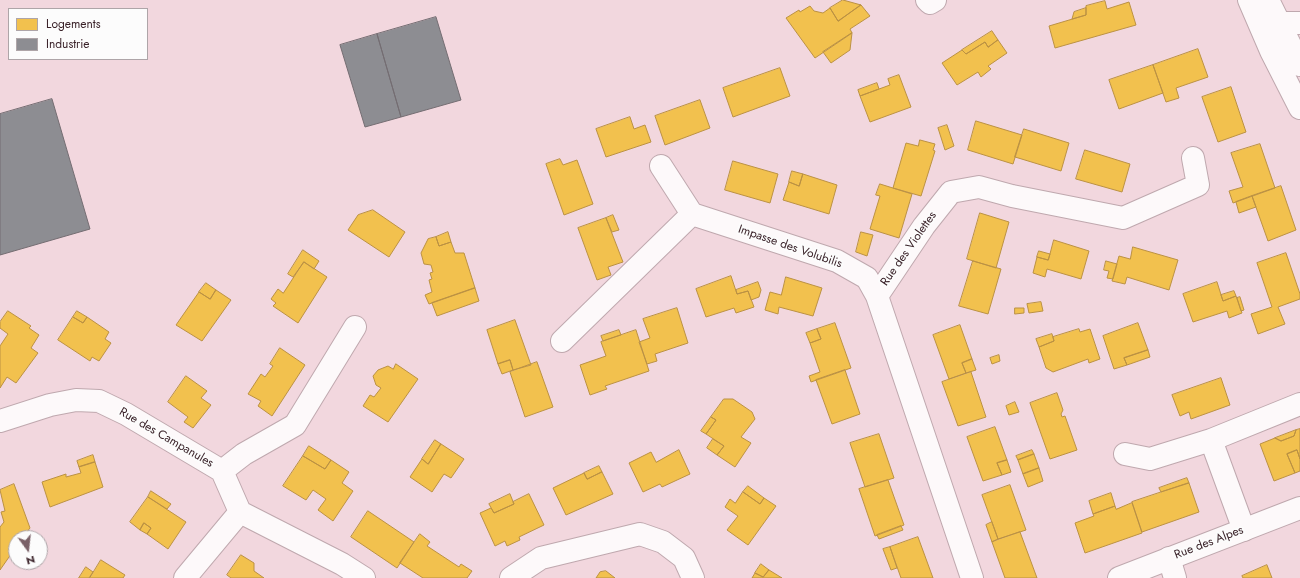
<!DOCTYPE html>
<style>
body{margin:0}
#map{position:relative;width:1300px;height:578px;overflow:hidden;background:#f2d7de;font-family:Jost,sans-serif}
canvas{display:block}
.legend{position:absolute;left:8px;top:8px;width:140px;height:52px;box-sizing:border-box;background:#fcfcfc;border:1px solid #aea5a8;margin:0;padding:5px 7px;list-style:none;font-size:12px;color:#3a2229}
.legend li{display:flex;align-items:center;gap:8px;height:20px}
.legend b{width:20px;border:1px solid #aea5a8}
.north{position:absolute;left:8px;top:530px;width:40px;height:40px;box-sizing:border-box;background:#fcfcfc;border:1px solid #aea5a8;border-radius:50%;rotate:165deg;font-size:11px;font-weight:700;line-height:16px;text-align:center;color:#3a2229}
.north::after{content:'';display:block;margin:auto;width:14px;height:18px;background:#7a6168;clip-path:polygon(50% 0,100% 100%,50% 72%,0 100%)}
</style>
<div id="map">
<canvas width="1300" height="578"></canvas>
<ul class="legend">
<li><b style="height:11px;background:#f2c14e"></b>Logements</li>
<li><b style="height:11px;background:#8d8d92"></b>Industrie</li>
</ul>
<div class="north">N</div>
</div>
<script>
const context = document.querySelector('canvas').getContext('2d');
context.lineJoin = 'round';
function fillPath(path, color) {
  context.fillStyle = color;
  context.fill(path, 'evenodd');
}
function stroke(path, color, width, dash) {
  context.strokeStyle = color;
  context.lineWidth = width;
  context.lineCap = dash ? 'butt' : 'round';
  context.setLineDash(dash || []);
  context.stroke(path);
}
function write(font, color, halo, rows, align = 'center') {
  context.font = font + ' Jost,sans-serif';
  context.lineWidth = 4;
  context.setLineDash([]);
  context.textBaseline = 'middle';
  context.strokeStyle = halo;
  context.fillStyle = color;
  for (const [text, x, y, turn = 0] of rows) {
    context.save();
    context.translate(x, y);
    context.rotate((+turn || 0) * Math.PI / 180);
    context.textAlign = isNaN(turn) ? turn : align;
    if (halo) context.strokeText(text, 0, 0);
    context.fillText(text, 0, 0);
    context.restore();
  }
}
const homes = new Path2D(`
 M843 0 861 5 838 21 830 8Z
 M1105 1 1107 9 1129 2 1136 25 1055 48 1049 26 1086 15V6Z
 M861 5 870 16 850 29 852 33 815 58 786 18 799 10 800 12 810 6 814 11 823 13 830 8 838 21Z
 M1086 8V15L1072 19 1074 12Z
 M992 31 998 40 988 47 985 42 966 54 962 50Z
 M852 33 850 50 831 63 823 52Z
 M998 40 1007 53 988 66 991 69 981 77 978 72 957 85 942 63 962 50 966 54 985 42 988 47Z
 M1198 49 1208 77 1176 88 1179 98 1166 102 1153 65Z
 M1153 65 1163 93 1119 109 1109 80Z
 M780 68 790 96 733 117 723 88Z
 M899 75 911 107 870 122 860 96 890 85 888 79Z
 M877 83 879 89 860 96 858 90Z
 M1231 87 1246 132 1218 142 1202 97Z
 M700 100 710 128 665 145 655 116Z
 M630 117 634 129 645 125 651 142 606 157 596 129Z
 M976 121 1022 135 1013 164 968 150Z
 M947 125 954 146 945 150 938 128Z
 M1024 129 1069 143 1061 171 1015 157Z
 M920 140 935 144 933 150 935 151 921 196 893 188 906 143 918 146Z
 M1260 144 1275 188 1233 203 1229 191 1243 187 1231 153Z
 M1085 150 1130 164 1122 192 1076 179Z
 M560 159 563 165 577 160 593 204 564 215 546 164Z
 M733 161 778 174 770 203 725 190Z
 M792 171 803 174 799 186 789 182Z
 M803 174 837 185 829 214 783 200 789 182 799 186Z
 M880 184 912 194 899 238 870 229 880 196 876 195Z
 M1281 186 1296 230 1268 241 1252 196Z
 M1252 196 1256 207 1239 213 1236 202Z
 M373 210 405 232 389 257 348 230 358 215Z
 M980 213 1009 222 996 268 967 259Z
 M613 215 619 230 612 232 606 218Z
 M606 218 623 262 608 267 611 275 597 280 578 228Z
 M448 232 451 242 439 246 436 237Z
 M861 232 873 235 867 256 856 252Z
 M436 237 439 246 451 242 455 253H464L475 288 429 304 425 295 432 292 429 280 432 279 430 273 433 272 431 265 424 264 421 253 428 239Z
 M1054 240 1089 251 1081 279 1047 269 1045 277 1033 273 1037 257 1048 260Z
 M1133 247 1178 260 1169 290 1127 277 1125 284 1112 281 1119 256 1130 259Z
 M303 250 319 261 314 269 304 262 293 277 288 274Z
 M1039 251 1050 254 1048 260 1037 257Z
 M1286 253 1300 294V299L1278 307 1285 324 1258 334 1251 314 1272 307 1257 263Z
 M973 261 1001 269 988 314 959 306Z
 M1106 261 1117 264 1113 279 1107 278 1109 271 1104 270Z
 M304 262 327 277 298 323 273 306 276 303 271 299 278 289 283 293Z
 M731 276 737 294 748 291 754 307 736 313 734 308 706 317 696 289Z
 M786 277 822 288 813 316 779 307 778 314 765 310 770 292 781 295Z
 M758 282 761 290 759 297 751 300 748 291 737 294 736 290Z
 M1217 282 1223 301 1236 296 1242 313 1229 318 1227 311 1193 322 1183 294Z
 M206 283 216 290 210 299 199 292Z
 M475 288 479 301 437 316 432 303Z
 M216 290 231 300 202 341 176 325 199 292 210 299Z
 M1234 291 1236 296 1223 301 1221 295Z
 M1240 297 1244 310 1241 311 1237 298Z
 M1041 302 1043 311 1029 313 1027 304Z
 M677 308 688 343 655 354 657 361 647 364 639 342 650 338 643 319Z
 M1015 308H1024V313L1015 314Z
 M8 311 31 326 29 328 39 335 31 348 38 353 16 383 7 377 0 388V346L8 334 0 328V322Z
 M77 311 87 317 83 323 73 317Z
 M73 317 83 323 87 317 109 332 105 339 111 343 99 361 92 357 90 361 58 340Z
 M515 320 531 365 513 370 510 360 498 364 487 330Z
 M835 323 851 368 811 382 809 376 820 372 810 343 821 339 817 329Z
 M1138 323 1148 350 1124 358 1127 365 1114 369 1103 336Z
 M960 325 972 359 962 363 966 373 949 379 933 335Z
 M817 329 821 339 810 343 806 333Z
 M1079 329 1080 332 1090 329 1100 359 1089 363 1088 359 1053 372 1046 368 1039 347 1054 341 1053 337Z
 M619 330 621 335 603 341 601 336Z
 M636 330 649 371 605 386 607 389 590 395 580 365 606 356 601 342Z
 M1052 334 1054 341 1039 347 1036 339Z
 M280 348 305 365 272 416 258 406 261 401 248 394 261 374 265 377 273 366 270 364Z
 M1148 350 1150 357 1127 365 1124 358Z
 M999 355 1000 361 992 364 990 358Z
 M972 359 976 370 966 373 962 363Z
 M510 360 513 370 502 374 498 364Z
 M537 362 553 407 525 417 510 372Z
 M396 364 418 379 388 422 363 406 370 395 374 397 381 388 376 385 373 376 378 370 388 366 393 369Z
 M845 370 860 414 832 424 816 380Z
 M971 372 986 417 958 426 942 382Z
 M186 376 207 391 201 398 211 405 193 428 184 422 188 417 168 402Z
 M1221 378 1230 405 1191 419 1189 412 1180 416 1172 395Z
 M1057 393 1063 410 1061 414 1062 417 1065 416 1077 450 1050 459 1030 403Z
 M724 399H733L752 412 755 419 741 437 751 443 735 467 717 455 724 446 706 434 716 420 711 417Z
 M1015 402 1019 412 1009 415 1006 406Z
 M711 417 716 420 706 434 701 431Z
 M995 427 1007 460 997 463 1002 475 983 481 967 437Z
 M1300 429V459L1297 450 1287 454 1295 473 1274 481 1260 444 1275 438 1281 441 1294 436 1296 430Z
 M1296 430 1294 436 1281 441 1275 438Z
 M879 434 894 478 865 487 850 443Z
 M713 439 724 446 717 455 707 448Z
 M435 440 441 444 428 464 422 459Z
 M441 444 464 459 451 478 444 474 432 492 410 477 422 459 428 464Z
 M309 446 331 460 325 469 303 456Z
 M679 450 690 474 662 487 660 484 643 492 629 463 651 452 656 462Z
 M1032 450 1034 454 1018 460 1016 456Z
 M1297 450 1300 459V471L1295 473 1287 454Z
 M1034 454 1039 468 1023 474 1018 460Z
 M93 455 95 462 79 467 77 461Z
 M303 456 325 469 331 460 349 472 342 483 353 491 333 521 318 510 326 499 313 490 306 500 283 486Z
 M1007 460 1011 472 1002 475 997 463Z
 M95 462 103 487 50 507 42 482 66 474V477L81 473 79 467Z
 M599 466 602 472 587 479 584 473Z
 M1039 468 1043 481 1028 487 1023 474Z
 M602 472 613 494 566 515 553 488 584 473 587 479Z
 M1187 478 1189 483 1161 492 1159 488Z
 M888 480 904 525 875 536 859 489Z
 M1189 483 1199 512 1142 532 1132 502Z
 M14 484 30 528 22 538H16V547L0 570V527L4 522 1 512 5 511 0 490Z
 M1010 485 1026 530 998 539 982 495Z
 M748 486 764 498 760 504 743 492Z
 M151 491 171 504 167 509 148 497Z
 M743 492 760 504 764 498 776 506 748 545 727 530 738 516 725 507 730 499 735 503Z
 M1111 493 1115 506 1093 514 1089 501Z
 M510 494 514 504 494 513 489 504Z
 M529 494 544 525 519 537 520 540 507 546 505 541 495 546 480 513 491 508 494 513 514 504 513 502Z
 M148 497 186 522 168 549 147 534 151 528 144 523 140 530 130 522Z
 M1132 503 1142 533 1085 553 1075 523 1094 516 1093 514 1115 506 1116 509Z
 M368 511 414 542 397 568 351 537Z
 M992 522 998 539 992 542 986 525Z
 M144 523 151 528 147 534 140 530Z
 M901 526 903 530 879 539 877 535Z
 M1020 532 1037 578H1005L992 542Z
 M420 534 430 542 427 546 459 567 461 564 472 571 467 578H423L400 563Z
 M918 537 933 578H901L890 547Z
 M890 547 897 568 891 570 883 549Z
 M241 555 254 563V571L264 578H231L227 575Z
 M101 560 125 575 123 578H90Z
 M761 564 769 570 763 577 755 573Z
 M1267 565 1272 578H1243L1242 576Z
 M86 567 93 572 89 578H79Z
 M769 570 782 578H752L755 573 763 577Z
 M606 571 615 578H596L600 572Z`);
const industry = new Path2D(`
 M436 17 461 100 401 117 377 34Z
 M377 34 401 117 365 127 340 45Z
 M52 99 90 229 0 255V114Z`);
const street = new Path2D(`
 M927 0 930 3 935 0
 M1279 23H1300
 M661 166 692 214
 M877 296 924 226 951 192 979 187 1012 196 1123 218 1198 185 1193 158
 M562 341 692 214 837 261 867 278 877 296 972 578
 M0 421 50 405 76 400 99 401 126 414 222 471 240 512 342 564 364 578
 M1211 440 1300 404
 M1125 454 1150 459 1211 440 1244 530
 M222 471 244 454 295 425 355 327
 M1169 558 1175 578
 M185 578 240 512
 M511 578 541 558 640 534 663 542 684 558 693 578`);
const secondary = new Path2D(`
 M1249 0 1271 51 1300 108
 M1268 0 1300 65
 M1119 578 1300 508`);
const streetNames = [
 ["Impasse des Volubilis",790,247,19],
 ["Rue des Violettes",909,249,-55],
 ["Rue des Campanules",166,438,30],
 ["Rue des Alpes",1209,543,-21]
];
fillPath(homes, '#f2c14e');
stroke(homes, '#bb9143', 1);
fillPath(industry, '#8d8d92');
stroke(industry, '#746d72', 1);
stroke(street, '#bfa8ae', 24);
stroke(secondary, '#bfa8ae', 24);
stroke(street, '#fdf9fa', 22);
stroke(secondary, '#fdf9fa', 22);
write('12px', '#3a2229', '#fcfcfc', streetNames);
</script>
